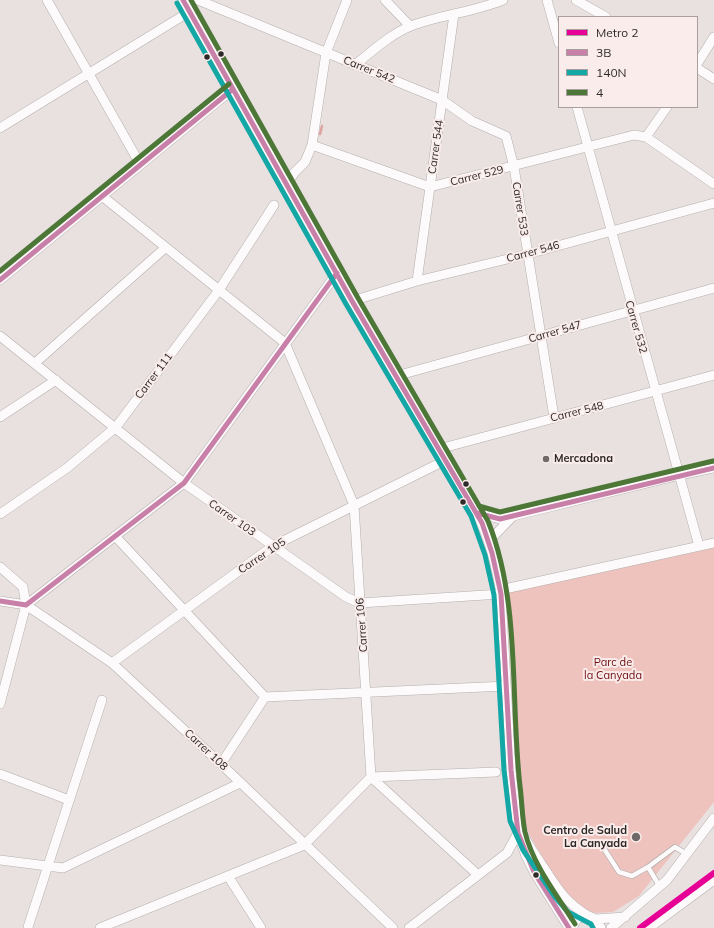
<!DOCTYPE html>
<style>
body{margin:0}
#map{position:relative;width:714px;height:928px;overflow:hidden;background:#e8e1e0;font-family:Mulish,sans-serif}
canvas{display:block}
.legend{position:absolute;left:558px;top:16px;width:140px;height:92px;box-sizing:border-box;background:#f9ecea;border:1px solid #a89e9d;margin:0;padding:5px 7px;list-style:none;font-size:12px;color:#2e2a29}
.legend li{display:flex;align-items:center;gap:8px;height:20px}
.legend b{width:20px;border:1px solid #a89e9d}
</style>
<div id="map">
<canvas width="714" height="928"></canvas>
<ul class="legend">
<li><b style="height:5px;background:#e70095"></b>Metro 2</li>
<li><b style="height:5px;background:#c880a8"></b>3B</li>
<li><b style="height:5px;background:#13a8a5"></b>140N</li>
<li><b style="height:5px;background:#4c7737"></b>4</li>
</ul>
</div>
<script>
const context = document.querySelector('canvas').getContext('2d');
context.lineJoin = 'round';
function fillPath(path, color) {
  context.fillStyle = color;
  context.fill(path, 'evenodd');
}
function stroke(path, color, width, dash) {
  context.strokeStyle = color;
  context.lineWidth = width;
  context.lineCap = dash ? 'butt' : 'round';
  context.setLineDash(dash || []);
  context.stroke(path);
}
function write(font, color, halo, rows, align = 'center') {
  context.font = font + ' Mulish,sans-serif';
  context.lineWidth = 4;
  context.setLineDash([]);
  context.textBaseline = 'middle';
  context.strokeStyle = halo;
  context.fillStyle = color;
  for (const [text, x, y, turn = 0] of rows) {
    context.save();
    context.translate(x, y);
    context.rotate((+turn || 0) * Math.PI / 180);
    context.textAlign = isNaN(turn) ? turn : align;
    if (halo) context.strokeText(text, 0, 0);
    context.fillText(text, 0, 0);
    context.restore();
  }
}
const green = new Path2D(`
 M714 545V802L639 896 613 912 596 913 581 908 560 888 528 832 519 794 508 592Z`);
const stream = new Path2D(`
 M320 134 322 126`);
const lane = new Path2D(`
 M601 844 619 872 632 876 648 867 675 847 688 855
 M648 867 660 887`);
const street = new Path2D(`
 M47 0 140 164
 M183 0 352 301 477 513C490 541 496 564 501 594L511 770 518 833 526 856 534 872 569 928
 M198 0 442 100 472 121 506 136 514 167 554 417
 M385 0 410 26
 M547 0 559 43
 M576 0 606 17
 M697 64 714 37
 M355 65C371 52 392 33 411 26 441 15 473 12 503 0
 M697 68 714 79
 M577 107 699 546
 M0 128 189 12
 M646 137 667 107
 M312 145 430 187 634 135 646 137 714 184
 M287 185 294 173 305 162 312 145 326 53 347 0
 M102 196 285 343 354 505 371 777 478 875
 M0 280 233 89
 M417 281 454 14
 M352 301 417 281 528 254 714 203
 M0 336 184 483 346 597 360 603 501 594
 M35 363 165 248
 M396 376 714 288
 M0 417 56 380
 M439 449 714 375
 M477 513 500 519 513 516 680 475 714 468
 M0 514 67 468 116 427 219 290 274 205
 M115 536 265 697
 M490 540 513 516
 M0 567 23 587 26 605 0 704
 M500 590 714 543
 M0 601 26 605 112 663 221 764 393 928
 M26 605 184 483 337 273
 M112 663 273 546 446 460
 M221 764 265 697 506 686
 M0 774 69 800
 M524 836C530 848 537 857 544 868 558 889 565 902 587 915
 M0 860 63 868 240 783
 M228 876 261 928
 M596 919 625 917
 M28 927 102 700
 M100 928 304 845 371 777 496 772
 M409 928 507 853 518 833
 M572 928 577 919 587 915 596 919 601 928
 M611 928 667 880 714 818
 M649 928 714 880`);
const bus1 = new Path2D(`
 M183 0 352 301 482 523 492 553 501 594 511 770 518 833 534 872 569 928
 M0 280 233 89
 M477 513 500 519 714 468
 M0 601 26 605 184 483 337 273`);
const bus2 = new Path2D(`
 M177 3 346 304 471 516 485 555 494 595 504 770 510 821 523 850 555 897 568 912 591 924 593 928`);
const bus3 = new Path2D(`
 M191 0 358 298 488 521C521 603 510 699 520 786 522 801 522 817 525 832 533 865 557 895 575 924
 M0 271 229 84
 M479 506 500 512 713 461`);
const metro1 = new Path2D(`
 M640 928 714 873`);
const markers = [
 [221,54,3.5,"#2e2a29"],
 [207,57,3.5,"#2e2a29"],
 [546,459,4,"#6f6a69"],
 [466,484,3.5,"#2e2a29"],
 [463,502,3.5,"#2e2a29"],
 [636,837,5,"#6f6a69"],
 [536,875,3.5,"#2e2a29"]
];
const streetNames = [
 ["Carrer 542",369,70,22],
 ["Carrer 544",436,147,-82],
 ["Carrer 529",477,176,-14],
 ["Carrer 533",520,209,81],
 ["Carrer 546",533,252,-15],
 ["Carrer 532",636,327,74],
 ["Carrer 547",555,332,-16],
 ["Carrer 111",154,376,-53],
 ["Carrer 548",577,412,-14],
 ["Carrer 103",232,518,35],
 ["Carrer 105",262,556,-34],
 ["Carrer 106",362,625,-94],
 ["Carrer 108",206,750,43]
];
const poiNames = [
 ["Mercadona",554,459],
 ["Centro de Salud",627,831,"right"],
 ["La Canyada",627,844,"right"]
];
const parkNames = [
 ["Parc de",613,663],
 ["la Canyada",613,676]
];
fillPath(green, '#eec3be');
stroke(stream, '#dea39c', 2.5);
stroke(lane, '#b4aead', 6);
stroke(street, '#b4aead', 10);
stroke(lane, '#fcfafa', 4.5);
stroke(street, '#fcfafa', 9);
stroke(bus1, '#c880a8', 5);
stroke(bus2, '#13a8a5', 5);
stroke(bus3, '#4c7737', 5);
stroke(metro1, '#e70095', 6);
for (const [x, y, r, color] of markers) {
  const dot = new Path2D();
  dot.arc(x, y, r, 0, 2 * Math.PI);
  context.fillStyle = color;
  context.fill(dot);
  stroke(dot, '#f9ecea', 1.5);
}
write('11px', '#2e2a29', '#f9ecea', streetNames);
write('bold 11px', '#2e2a29', '#f9ecea', poiNames, 'left');
write('11px', '#6f0d10', '#f9ecea', parkNames);
</script>
